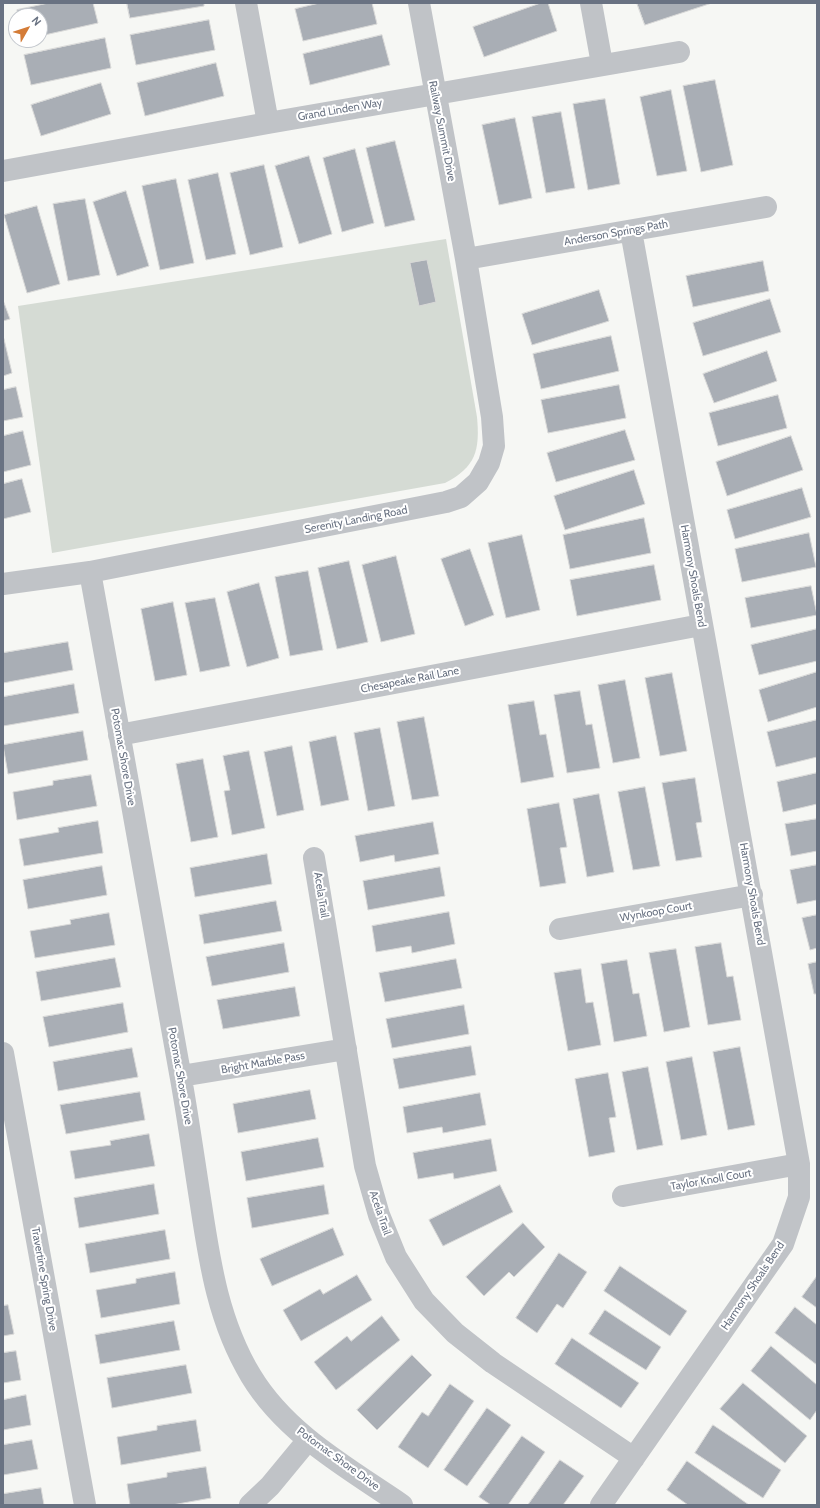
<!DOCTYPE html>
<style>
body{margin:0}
#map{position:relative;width:820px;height:1508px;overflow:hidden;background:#f6f7f4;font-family:Cabin,sans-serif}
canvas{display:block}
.frame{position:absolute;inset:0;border:4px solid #697282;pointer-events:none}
.north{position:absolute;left:8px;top:8px;width:40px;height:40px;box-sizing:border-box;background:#fff;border:1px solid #c3c7cd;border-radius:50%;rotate:51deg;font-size:11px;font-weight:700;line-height:16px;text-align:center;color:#697282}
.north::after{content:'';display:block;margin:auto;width:14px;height:18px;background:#d47c37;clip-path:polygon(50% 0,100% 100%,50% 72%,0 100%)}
</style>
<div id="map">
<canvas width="820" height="1508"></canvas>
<div class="frame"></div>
<div class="north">N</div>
</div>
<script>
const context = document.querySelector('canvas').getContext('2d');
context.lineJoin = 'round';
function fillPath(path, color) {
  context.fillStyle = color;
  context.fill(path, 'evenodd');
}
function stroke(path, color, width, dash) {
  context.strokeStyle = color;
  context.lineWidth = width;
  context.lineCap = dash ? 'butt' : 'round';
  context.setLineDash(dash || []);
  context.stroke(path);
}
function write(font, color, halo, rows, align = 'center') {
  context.font = font + ' Cabin,sans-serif';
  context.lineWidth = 4;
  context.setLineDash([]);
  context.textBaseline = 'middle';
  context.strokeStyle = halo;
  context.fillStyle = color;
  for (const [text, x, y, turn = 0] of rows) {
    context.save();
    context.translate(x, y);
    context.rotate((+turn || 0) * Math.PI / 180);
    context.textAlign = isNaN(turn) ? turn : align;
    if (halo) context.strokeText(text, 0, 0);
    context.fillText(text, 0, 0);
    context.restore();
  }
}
const green = new Path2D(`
 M446 239 477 417C480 450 476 467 445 483L52 553 18 306Z`);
const building = new Path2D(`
 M49 3H93L98 23 40 36V16H18L17 10Z
 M127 3H204V6L130 18Z
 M320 3H372L377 24 303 41 295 9Z
 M541 3H548L557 31 484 57 473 27Z
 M637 3H712L645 25Z
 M209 20 215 50 136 65 130 35Z
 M382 35 390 65 310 85 303 54Z
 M105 38 111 68 31 85 24 55Z
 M216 63 224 96 145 116 137 83Z
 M715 80 733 165 701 172 683 86Z
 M101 83 111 114 41 136 31 105Z
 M671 90 687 171 657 176 640 97Z
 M605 99 620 184 588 190 573 104Z
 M561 112 575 188 546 193 532 117Z
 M515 118 532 198 499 205 482 125Z
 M395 141 415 220 385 227 366 148Z
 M355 149 374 223 342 232 323 158Z
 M309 156 332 234 299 244 275 166Z
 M264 165 283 247 250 255 230 173Z
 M218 173 236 254 206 260 188 180Z
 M176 179 194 263 160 270 142 186Z
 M126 191 149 266 117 276 93 202Z
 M85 199 100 275 68 281 53 204Z
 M37 206 60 284 27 293 4 215Z
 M427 260 436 302 419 306 410 263Z
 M763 261 769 291 693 307 686 276Z
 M599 290 609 321 532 345 522 314Z
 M770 299 781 332 703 356 693 323Z
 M3 300 10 319 3 321Z
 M611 336 619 371 541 389 533 354Z
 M4 339 12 373 3 376V340Z
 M767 351 777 381 714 403 703 374Z
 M619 385 626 418 548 433 541 400Z
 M16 387 23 417 3 421V390Z
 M778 395 787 428 718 446 709 413Z
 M625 430 635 460 556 482 547 453Z
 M23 431 31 465 3 472V436Z
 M791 436 803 470 727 496 716 462Z
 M634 470 645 504 565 530 554 496Z
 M22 479 31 512 3 519V484Z
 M802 488 811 517 735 539 727 510Z
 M644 518 651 553 570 569 563 535Z
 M809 533 816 567 742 582 735 549Z
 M522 535 540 610 506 618 488 543Z
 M470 549 494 615 465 626 441 559Z
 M396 556 415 634 381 642 362 565Z
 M349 561 368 642 337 649 318 568Z
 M654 565 661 600 577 616 570 580Z
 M308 571 323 650 290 656 275 577Z
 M259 583 279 658 247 667 227 592Z
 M811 586 817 615 751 628 745 598Z
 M215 598 230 666 200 672 185 603Z
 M173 602 187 675 155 681 141 609Z
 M817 629V661L759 675 751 645Z
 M68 642 73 670 3 683V653Z
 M817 672V707L768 722 759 690Z
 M672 673 687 751 660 756 645 678Z
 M625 680 640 758 613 763 598 685Z
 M74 684 79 713 3 726V697Z
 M580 691 586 725 592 724 600 768 567 773 554 695Z
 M534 701 540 735 546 734 554 777 521 783 508 705Z
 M424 717 439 796 412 800 397 722Z
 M817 720V757L776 767 767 732Z
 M380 728 395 806 368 811 354 733Z
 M83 731 88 760 8 774 3 745Z
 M336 736 349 800 321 806 309 742Z
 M292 746 304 810 277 816 264 752Z
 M249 751 265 828 232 835 224 791 230 790 223 756Z
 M203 759 218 837 191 842 176 764Z
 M817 773V804L783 812 777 782Z
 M91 775 97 806 17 820 13 792 53 785V781Z
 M695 778 702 822 696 823 702 857 676 861 662 783Z
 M645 787 660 866 633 870 618 792Z
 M599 794 614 872 587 877 573 799Z
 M559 803 567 847 560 848 566 883 540 887 527 809Z
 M817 819V851L791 856 785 824Z
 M98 821 103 853 24 866 19 839 59 832 58 828Z
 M433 822 439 854 395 862 394 855 360 862 355 836Z
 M267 854 272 884 195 897 190 868Z
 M817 865V900L797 904 790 870Z
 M102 866 107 895 28 909 23 880Z
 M440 867 445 896 368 910 363 881Z
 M276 901 282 931 204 944 199 915Z
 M449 912 455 944 412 953 411 946 376 952 372 926Z
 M109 913 115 945 35 958 30 931 71 924 70 920Z
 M817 915V948L810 950 802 918Z
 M284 943 289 972 212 986 206 957Z
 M721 943 727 977 733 976 741 1020 708 1025 695 947Z
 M676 949 690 1027 664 1032 649 953Z
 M115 958 121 987 41 1001 36 972Z
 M456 959 462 988 385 1002 379 973Z
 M627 960 633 994 639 993 647 1036 614 1042 601 964Z
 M817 962V994H814L808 964Z
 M581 969 586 1003 593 1002 601 1045 568 1051 554 973Z
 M295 987 300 1016 223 1029 217 1000Z
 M123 1003 128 1032 49 1047 43 1017Z
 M464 1005 469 1034 392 1048 386 1019Z
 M471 1046 476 1075 399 1089 393 1059Z
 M740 1047 755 1125 728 1130 713 1052Z
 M132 1048 138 1077 58 1091 53 1062Z
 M692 1057 707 1135 681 1140 666 1062Z
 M648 1067 663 1145 637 1150 622 1072Z
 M608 1073 616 1117 609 1118 615 1152 589 1157 575 1079Z
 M310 1090 316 1119 238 1133 233 1104Z
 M140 1092 145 1120 66 1134 60 1105Z
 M480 1093 486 1125 443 1133 442 1127 407 1133 403 1107Z
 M149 1134 155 1166 75 1179 70 1151 111 1145 110 1141Z
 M318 1138 324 1167 246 1181 241 1152Z
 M491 1139 497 1171 454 1179 453 1173 418 1179 413 1153Z
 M154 1184 159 1214 79 1228 74 1198Z
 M324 1185 329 1214 252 1228 247 1198Z
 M500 1185 513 1212 443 1246 429 1220Z
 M523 1223 545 1247 514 1277 509 1272 484 1296 466 1277Z
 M333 1228 344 1255 272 1286 260 1259Z
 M165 1230 170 1259 90 1273 85 1244Z
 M559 1253 587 1272 563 1308 557 1304 537 1333 516 1318Z
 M620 1266 687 1311 670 1336 604 1291Z
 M175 1272 180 1304 101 1318 96 1290 136 1283V1279Z
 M357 1275 372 1300 301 1341 283 1310 320 1289 323 1294Z
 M817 1276V1308L802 1297Z
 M8 1305 14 1334 3 1336V1306Z
 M795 1307 817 1325V1365L775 1333Z
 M605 1310 661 1347 646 1370 589 1334Z
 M382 1316 400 1340 336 1390 314 1362 347 1336 351 1341Z
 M174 1321 180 1350 100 1364 95 1335Z
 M572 1338 639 1383 621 1408 555 1364Z
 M771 1346 817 1385V1410L810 1420 751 1371Z
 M16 1351 21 1380 3 1383V1353Z
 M412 1355 432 1375 377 1430 357 1410Z
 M186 1365 192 1393 112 1408 107 1378Z
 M743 1383 807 1436 785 1463 720 1409Z
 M450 1384 474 1401 428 1468 398 1447 422 1412 428 1416Z
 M26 1395 31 1425 3 1430V1400Z
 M487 1408 511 1425 467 1486 444 1470Z
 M196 1420 201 1451 121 1465 117 1437 157 1430V1426Z
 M713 1425 781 1470 763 1498 695 1453Z
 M522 1436 545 1452 508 1505H491L479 1497Z
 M32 1440 38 1469 3 1475V1445Z
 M560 1460 584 1476 563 1505H528Z
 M687 1461 749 1505H688L667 1490Z
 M206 1467 211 1498 172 1505H130L127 1484 167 1477V1473Z
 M41 1488 44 1505H3V1494Z`);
const minor = new Path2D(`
 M246 3 268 123
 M591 3 602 64
 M3 171 268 123 679 52
 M466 259 766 207
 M90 572C120 739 151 906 180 1073 188 1117 194 1161 201 1205 210 1265 219 1323 251 1376 286 1434 348 1468 402 1505
 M3 584 90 572 446 502 461 497 478 482 489 463 494 446 492 417 466 259 419 3
 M119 735 701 625
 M314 858 365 1166 379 1215 396 1257 424 1301 455 1333 493 1363 634 1458
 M560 929 752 895
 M3 1053 85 1505
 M181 1076 346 1049
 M623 1196 799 1164
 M250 1505 270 1486 308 1440
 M601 1505 783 1244 799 1197V1164C745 853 686 542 631 231`);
const streetNames = [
 ["Grand Linden Way",340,110,-10],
 ["Railway Summit Drive",442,131,79],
 ["Anderson Springs Path",616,233,-10],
 ["Serenity Landing Road",356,520,-11],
 ["Harmony Shoals Bend",693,576,80],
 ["Chesapeake Rail Lane",410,680,-11],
 ["Potomac Shore Drive",123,757,80],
 ["Harmony Shoals Bend",752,894,80],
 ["Acela Trail",321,895,81],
 ["Wynkoop Court",656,912,-10],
 ["Bright Marble Pass",263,1063,-10],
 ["Potomac Shore Drive",180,1076,80],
 ["Taylor Knoll Court",711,1180,-10],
 ["Acela Trail",380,1213,71],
 ["Travertine Spring Drive",44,1279,80],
 ["Harmony Shoals Bend",753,1286,-56],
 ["Potomac Shore Drive",338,1459,36]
];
fillPath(green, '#d5dbd4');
fillPath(building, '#a9aeb5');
stroke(building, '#d8d8d7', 1);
stroke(minor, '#c0c3c7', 22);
write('11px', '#697282', '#fff', streetNames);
</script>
